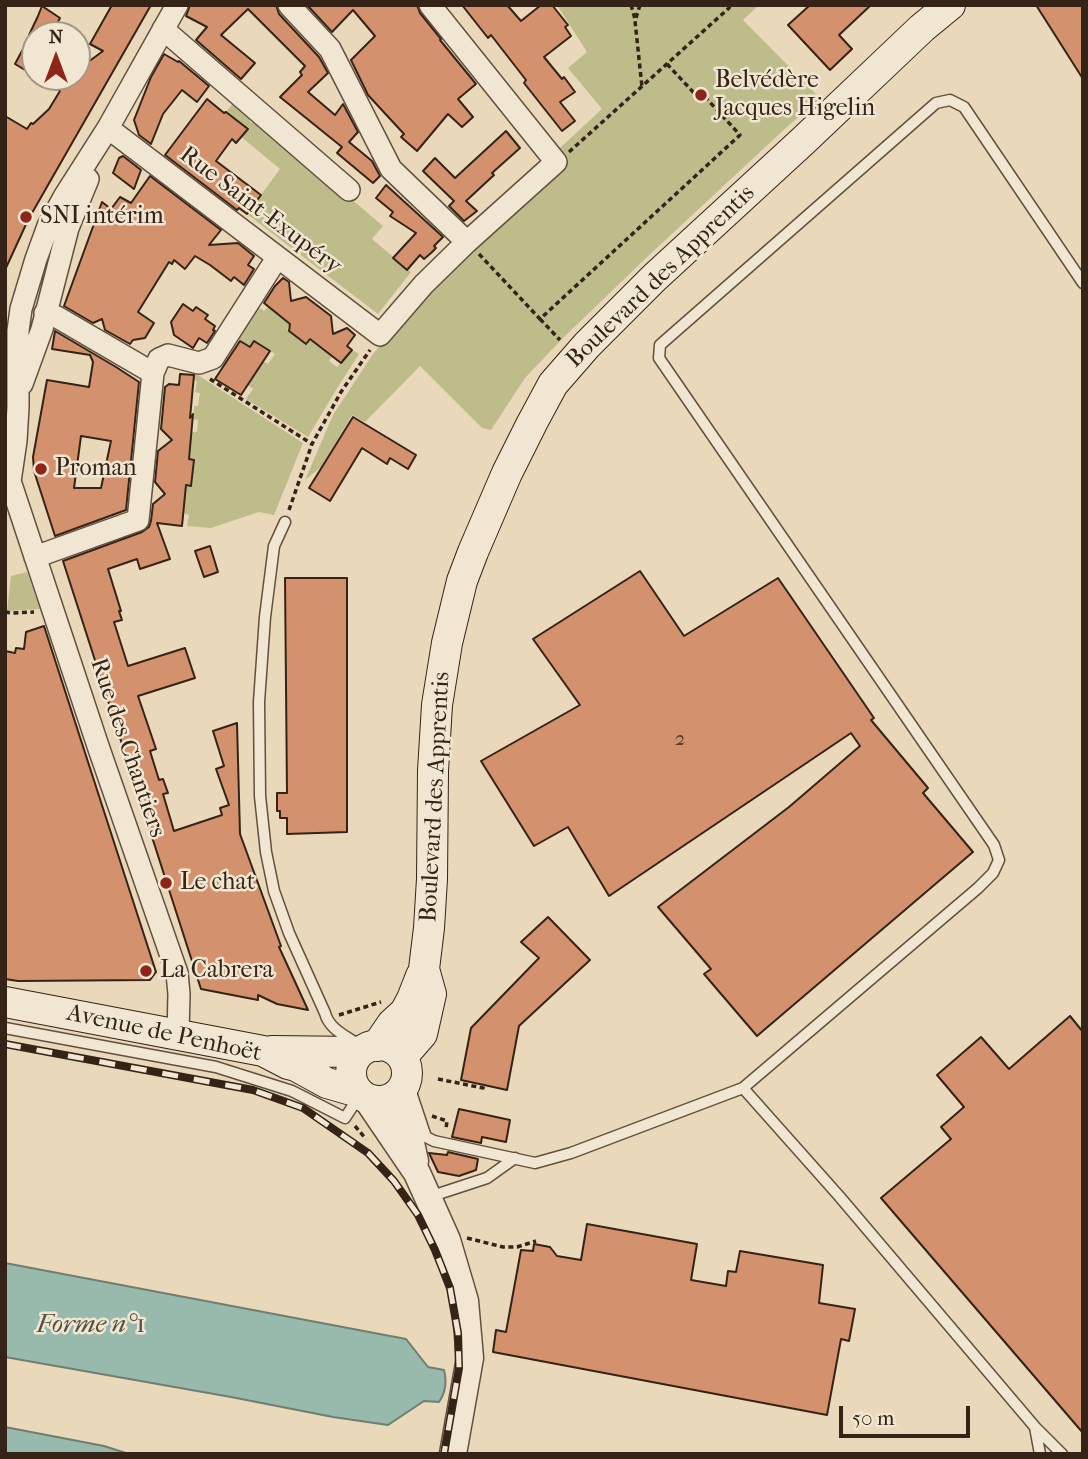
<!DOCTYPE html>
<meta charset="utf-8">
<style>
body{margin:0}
#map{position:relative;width:1088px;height:1459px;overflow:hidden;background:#ead8ba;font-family:"IM FELL French Canon",serif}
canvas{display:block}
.frame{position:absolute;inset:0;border:7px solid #342316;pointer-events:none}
.north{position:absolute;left:21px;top:21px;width:70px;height:70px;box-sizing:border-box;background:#f1e6d2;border:2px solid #a59887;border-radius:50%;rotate:0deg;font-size:19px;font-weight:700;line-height:28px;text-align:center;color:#342316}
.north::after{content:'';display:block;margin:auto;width:24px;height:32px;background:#8f2418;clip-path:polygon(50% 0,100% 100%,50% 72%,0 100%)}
.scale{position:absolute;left:839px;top:1406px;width:131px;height:32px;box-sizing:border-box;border:4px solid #342316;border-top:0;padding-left:9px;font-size:21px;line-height:24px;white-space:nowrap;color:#342316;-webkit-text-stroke:5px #f1e6d2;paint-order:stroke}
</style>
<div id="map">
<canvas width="1088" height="1459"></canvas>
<div class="frame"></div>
<div class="north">N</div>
<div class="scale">50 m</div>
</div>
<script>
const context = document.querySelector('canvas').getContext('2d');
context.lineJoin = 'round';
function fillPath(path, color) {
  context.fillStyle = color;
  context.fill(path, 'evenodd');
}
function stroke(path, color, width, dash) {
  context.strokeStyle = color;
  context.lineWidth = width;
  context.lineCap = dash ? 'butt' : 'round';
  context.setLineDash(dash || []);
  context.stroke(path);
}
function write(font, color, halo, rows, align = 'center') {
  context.font = font + ' "IM FELL French Canon",serif';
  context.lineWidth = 5;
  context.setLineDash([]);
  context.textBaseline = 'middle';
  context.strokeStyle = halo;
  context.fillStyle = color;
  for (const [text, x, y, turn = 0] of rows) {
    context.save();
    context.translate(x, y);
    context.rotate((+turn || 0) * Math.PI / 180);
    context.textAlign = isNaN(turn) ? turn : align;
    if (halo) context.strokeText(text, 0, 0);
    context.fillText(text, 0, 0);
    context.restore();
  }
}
const green = new Path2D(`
 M557 5H759L743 20 821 99 789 125 645 259 564 337 525 378 491 430 482 428 420 366 365 422 352 415 321 467 305 480 333 415 373 354 417 301 560 167V148L602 109 568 68 587 52Z
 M235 101 252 115 249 120 252 123 257 119 383 226 372 239 411 272 378 314 247 214 280 169 239 135 240 124 226 112Z
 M255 305 264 311 268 307 290 324 287 329 306 344 310 339 332 356 329 361 337 367 352 350 359 354 336 390 308 437 246 399 253 389 248 385 263 361 268 364 275 354 255 341 250 347 235 337Z
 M193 372 303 443 274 515 259 512 211 528 187 526 189 515 183 513 186 485H192L194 460 189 459 191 432H197L198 420 193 419 194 406H198L200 393 195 392 197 381 193 380Z
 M27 572 40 609 7 611 11 576Z`);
const water = new Path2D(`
 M5 1263 406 1339 428 1367 444 1370C447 1382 446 1392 439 1402L424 1401 388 1425 333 1417 231 1397 5 1357Z
 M5 1427 104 1446 129 1454H5Z`);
const building = new Path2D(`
 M112 5H151L28 220 5 270V116L27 129 31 123 33 124 49 109 60 91 36 77H77L80 68 103 51 90 44Z
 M190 5H276L279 14 319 57 328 73 308 92 335 115 343 104 358 132 349 142 372 161 380 176 373 183 337 153 342 147 280 97 302 75 300 72 305 66 248 9 221 35 255 63 241 79 196 40 207 27 186 16Z
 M307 5H417L420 13 441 39 440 40 476 84 458 99 473 117 462 127 448 114 417 151 401 137 404 134 368 95 351 60 375 36 353 10 332 32Z
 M462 5H507L521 21 541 5H552L568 25 565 27 571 36 544 57 562 79 564 77 575 92 560 102 575 121 562 131 524 83 526 80 491 35 488 38Z
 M810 5H871L839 35 852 49 830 70 788 25Z
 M1036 5H1083V79Z
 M42 6 60 18 51 35H29L38 16Z
 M23 49 35 56V76L15 64Z
 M164 54 178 62 179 61 209 86 197 102 182 90 163 114 151 144 139 135 134 120 151 77Z
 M207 99 224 113 226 112 248 129 236 143 232 139 216 161 261 195 247 214 239 208 237 210 165 155Z
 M506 131 520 148 492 173 494 175 466 201 477 211 464 221 449 206 454 201 423 171 435 158 455 178Z
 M123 156 141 170 134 189 113 173 119 158Z
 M150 176 221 230 209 245 238 243 254 256 248 265 254 269 244 285 234 277 231 281 210 265 195 256 185 269 174 260 172 264 169 262 138 312 154 323 145 338 133 340 130 344 105 330 102 319 93 323 64 306 102 202 111 209 120 197 131 203Z
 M386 185 443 237 434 246 436 248 431 253 424 259 420 255 407 270 393 258 416 233 390 216 393 212 376 198Z
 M283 278 289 282 291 301 306 297 331 316 333 334 347 328 355 335 347 346 352 350 341 363 310 339 306 344 289 331 290 324 264 303 275 286Z
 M183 304 193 311 196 307 208 315 205 319 215 326 213 330 215 331 207 343 199 338 193 348 174 335 171 322Z
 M55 331 116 367 139 382 126 510 55 536 34 471 33 457 47 380 89 387 93 362 90 355 52 349ZM81 436 111 441 101 488H74Z
 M240 341 250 347 254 341 270 351 241 395 215 379Z
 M180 374 194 375 190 418 193 414 189 459 194 460 191 486 186 485 182 526 157 523 170 559 140 569 137 559 108 569 121 611H119L122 620 114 622 128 666 185 648 195 678 138 696 156 749 150 751 159 780 163 779 168 793 163 794 174 831 222 815 220 808 229 805 216 769 224 766 213 731 237 723 240 834 281 946 279 947 308 1010 277 1004 258 995V1000L201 989 63 561 142 532 149 527 151 521 153 504 165 494 155 482 158 451 172 440 161 429 165 387 169 384 179 385Z
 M353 417 416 455 408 469 390 458 387 464 362 448 330 501 309 488Z
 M210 546 218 572 204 577 195 551Z
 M640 571 684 636 778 578 874 718 871 720 928 788 923 793 973 852 757 1036 704 974 711 969 658 907 789 807 860 746 851 733 609 896 568 827 534 846 481 761 580 705 533 639Z
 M285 578H347V832L287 834V818H280V811H277V793H287Z
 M44 626 156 972 150 980 18 981 5 979V651L15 653 16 648 24 649 26 632Z
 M548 917 590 960 519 1026 507 1090 461 1080 471 1028 539 958 521 942Z
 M1070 1016 1083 1032V1433L881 1198 951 1139 941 1127 964 1107 937 1075 981 1037 1009 1069Z
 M459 1109 510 1120 506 1142 482 1137 481 1143 452 1137Z
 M448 1152 478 1159 476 1170 459 1176 438 1172 429 1153 447 1155Z
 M587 1224 697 1244 691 1280 726 1286 728 1271 736 1272 740 1251 823 1265 819 1303 855 1309 849 1341 841 1339 827 1415 493 1352 496 1330 506 1332 521 1250 533 1251 534 1244 550 1247 557 1256 581 1260Z`);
const path = new Path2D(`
 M631 5 635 19
 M640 5 635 21 642 87
 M667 64 695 94
 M569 152 729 8 730 5
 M479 254 540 319 740 135 706 98
 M540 319 560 340
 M210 379 312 444
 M289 510 312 444 341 392 370 350
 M5 612 12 613 34 612
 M339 1015 381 1002
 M438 1079 483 1088 484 1085
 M432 1116 447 1121 446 1129
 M355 1126 366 1139
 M467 1238 503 1247H517L536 1241`);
const service = new Path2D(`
 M285 522 274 546 265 617 259 702 260 796 266 852 274 891 289 933 325 1013C329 1029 346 1036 359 1045
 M5 1028 216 1067 292 1091 345 1118 360 1095
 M407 1080 426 1137 434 1141 535 1163 571 1153 743 1088 978 888 993 873 999 860 994 845 659 358 660 345 936 103 950 100 964 107 1083 283
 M743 1088 839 1196 1035 1427 1062 1454
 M429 1197 487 1178 515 1158
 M1035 1427 1040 1454`);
const minor = new Path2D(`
 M289 5 330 49 391 169 467 242
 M163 29 349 190
 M108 128 380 335 424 284 467 242 556 162 430 5
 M153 373 159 359 168 355 199 363 213 358 277 258
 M22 384 42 329 68 228 88 179
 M10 481 98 746 177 973 179 994 178 1034
 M8 495 16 441 18 407V331L21 309 36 259 48 226 64 197 108 128 177 5
 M35 557 138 520 153 373 57 317 45 313`);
const tertiary = new Path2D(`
 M400 1093 415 1161
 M366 1098 417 1173 447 1240 465 1301 470 1358 453 1454`);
const secondary = new Path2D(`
 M5 1002 263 1051 288 1064 296 1066 327 1083 358 1092
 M351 1073a28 28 0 1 1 56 0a28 28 0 1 1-56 0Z
 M377 1046 392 1024 405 1012 412 999 421 976
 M272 1051 360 1052
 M402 1057 422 1034 431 994 424 969 429 928 432 879 433 771 437 705 447 643 462 581 473 552 507 473 532 423 553 384 587 345 654 278 803 141 922 28 950 5`);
const rail = new Path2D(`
 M5 1044 253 1090 303 1108 368 1153 394 1181 418 1215 435 1250 450 1288 458 1333 459 1368 444 1454`);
const markers = [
 [701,95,7,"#8f2418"],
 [26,217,7,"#8f2418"],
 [41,469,7,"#8f2418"],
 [166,883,7,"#8f2418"],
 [146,971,7,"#8f2418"]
];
const numberNames = [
 ["2",680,740]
];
const poiNames = [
 ["Belvédère",715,81],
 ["Jacques Higelin",715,109],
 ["SNI intérim",40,217],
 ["Proman",55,469],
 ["Le chat",180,883],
 ["La Cabrera",160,971]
];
const streetNames = [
 ["Rue Saint-Exupéry",260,211,37],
 ["Boulevard des Apprentis",661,277,-44],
 ["Rue des Chantiers",127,748,71],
 ["Boulevard des Apprentis",436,797,-87],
 ["Avenue de Penhoët",164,1034,12]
];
const waterNames = [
 ["Forme n°1",91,1326]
];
fillPath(green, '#bebc8b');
fillPath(water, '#98baac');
stroke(water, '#707e70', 2);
fillPath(building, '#d4916d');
stroke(building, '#342316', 2);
stroke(service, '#62503f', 13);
stroke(minor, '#62503f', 24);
stroke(tertiary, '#62503f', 29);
stroke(secondary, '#342316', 32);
stroke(path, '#342316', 3.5, [5, 3.5]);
stroke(service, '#f1e6d2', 10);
stroke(minor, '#f1e6d2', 21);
stroke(tertiary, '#f1e6d2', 26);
stroke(secondary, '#f1e6d2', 30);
stroke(rail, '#342316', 8);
stroke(rail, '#f1e6d2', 5, [16]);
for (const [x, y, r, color] of markers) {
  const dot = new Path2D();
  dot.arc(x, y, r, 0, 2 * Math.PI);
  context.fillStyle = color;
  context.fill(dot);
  stroke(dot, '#f1e6d2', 2.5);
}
write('21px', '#5c3e2c', null, numberNames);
write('24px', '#342316', '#f1e6d2', poiNames, 'left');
write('24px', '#342316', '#f1e6d2', streetNames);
write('italic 26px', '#525043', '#f1e6d2', waterNames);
</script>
